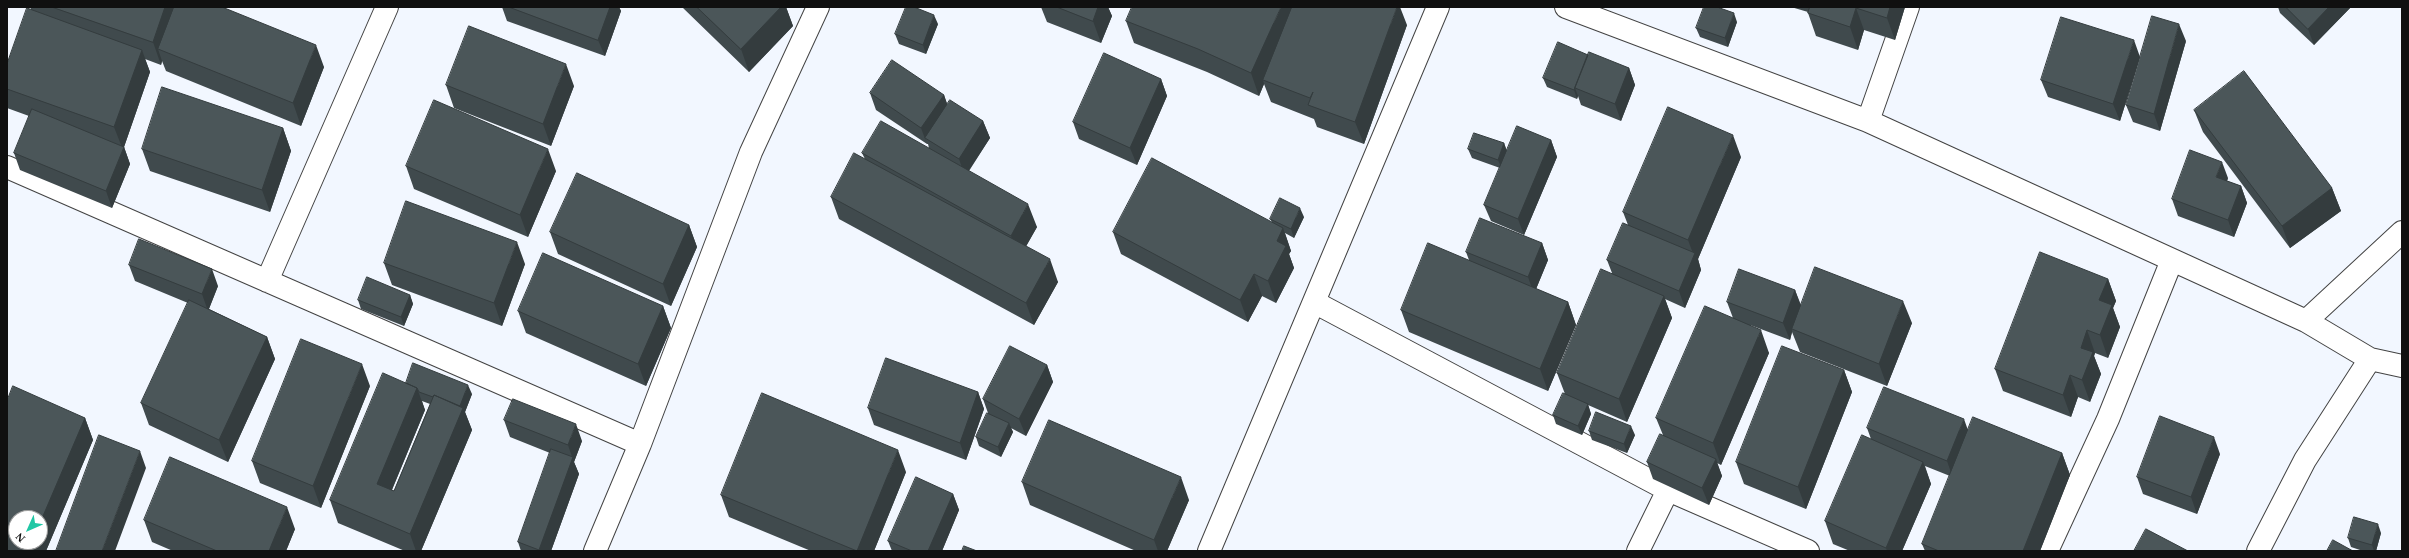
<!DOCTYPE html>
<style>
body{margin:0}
#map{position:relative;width:2409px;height:558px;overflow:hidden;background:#f2f7ff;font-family:"Times New Roman",serif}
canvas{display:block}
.frame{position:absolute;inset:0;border:8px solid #101010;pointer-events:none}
.north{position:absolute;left:8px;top:510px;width:40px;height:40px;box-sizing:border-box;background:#fff;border:1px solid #9f9f9f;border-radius:50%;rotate:225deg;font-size:11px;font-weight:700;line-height:16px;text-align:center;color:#101010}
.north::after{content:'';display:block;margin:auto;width:14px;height:18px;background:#21c7a5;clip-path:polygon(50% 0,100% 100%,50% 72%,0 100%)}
</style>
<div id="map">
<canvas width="2409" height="558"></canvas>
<div class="frame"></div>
<div class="north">N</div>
</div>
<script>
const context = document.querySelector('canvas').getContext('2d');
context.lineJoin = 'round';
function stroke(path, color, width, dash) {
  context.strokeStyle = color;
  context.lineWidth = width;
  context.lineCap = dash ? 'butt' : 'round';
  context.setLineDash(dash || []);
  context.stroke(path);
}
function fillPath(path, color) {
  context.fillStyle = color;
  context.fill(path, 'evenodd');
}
const street = new Path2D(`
 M1566 7 1868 121 2306 321 2370 359 2402 366
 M1868 121 1908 7
 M7 167 640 444
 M267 281 387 7
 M1314 302 1668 490 1808 551
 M2306 321 2402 232
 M595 551 640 444 751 152 818 7
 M1209 551 1438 7
 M1638 551 1668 490
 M2047 551 2108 419 2172 260
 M2258 551 2305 460 2370 359`);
const wall = new Path2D(`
 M30 7H222L324 67 301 126 166 71 162 61 161 65 145 59 150 72 124 147 130 164 112 208 20 170 14 153 29 116 7 108V64L31 9Z
 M502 7H619L621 11 605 56 507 21Z
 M682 7H786L793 26 749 72Z
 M1041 7H1108L1112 16 1101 43 1047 22Z
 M1791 7H1905L1895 40 1864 30 1858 50 1816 36 1808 13V12Z
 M2278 7H2351L2314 45 2280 13Z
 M1126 21 1407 25 1364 144 1317 127 1314 119 1271 102 1264 84 1259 96 1207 72 1134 43Z
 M1737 22 1728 47 1700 37 1696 28Z
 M938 24 926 54 899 44 895 34Z
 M2186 41 2160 131 2133 122 2126 105Z
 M1588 55 1629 68 1635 85 1621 121 1581 105 1578 96 1577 99 1547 87 1543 78Z
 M2140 57 2120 121 2048 97 2041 80Z
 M1161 79 1167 96 1137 165 1079 139 1073 122Z
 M446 85 574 86 551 146 454 108Z
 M870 93 944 95 947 104 983 121 990 138 969 171 1037 227 1026 246 1058 282 1034 325 839 219 831 197 865 159 862 153 929 148 928 144H927L876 110Z
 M2194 110 2332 188 2341 211 2290 248 2203 132Z
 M283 128 291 151 270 212 150 171 142 149Z
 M1551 140 1557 157 1524 235 1491 221 1484 205 1500 168 1472 158 1468 149 1504 143 1507 151Z
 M1741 157 1698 259 1701 270 1685 308 1665 299 1672 318 1627 422 1588 405 1591 414 1582 435 1556 424 1553 415 1565 394 1557 373 1612 273 1607 260 1628 225 1623 212Z
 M406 166 556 171 528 237 414 189Z
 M2228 178 2227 181 2241 186 2247 203 2234 237 2178 216 2172 199Z
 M1304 217 1294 238 1285 233 1291 251 1289 254 1294 268 1276 303 1262 296 1248 322 1121 254 1113 232 1272 222 1270 219Z
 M689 225 697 247 671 306 558 254 550 232Z
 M1542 243 1548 260 1536 289 1568 302 1576 325 1548 391 1409 332 1401 310 1469 260 1466 252Z
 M384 263 525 264 502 326 392 285Z
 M129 265 218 286 209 309 267 337 275 359 228 462 149 425 141 403 188 303 135 281Z
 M2108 279 2116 301 2113 308 2120 327 2108 358 2095 353 2094 356 2101 374 2090 402 2078 397 2071 417 2003 391 1995 369Z
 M1795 290 1801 305 1912 323 1887 386 1800 352 1792 332 1790 340 1750 325 1769 353 1721 465 1717 463 1722 476 1709 505 1653 479 1647 462 1663 435 1656 418 1733 318 1727 302Z
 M410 295 413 304 404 326 361 309 358 300Z
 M663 306 671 328 646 386 526 333 518 311Z
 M1047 365 1053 382 1026 436 1011 428 1013 432 1001 457 979 446 976 437 988 413 983 399Z
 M1844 370 1852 392 1806 509 1744 484 1736 462Z
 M406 383 472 394 465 412 472 430 421 551H405L338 523 330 500ZM422 401 430 404 394 491 392 490 425 410Z
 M370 386 321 508 260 483 252 461Z
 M978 392 984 409 966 460 874 425 868 408Z
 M7 401 85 418 93 440 46 551H9L7 550ZM16 518 40 542H16Z
 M504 420 582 441 574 462 579 474 551 551H521L518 542 550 453 510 437Z
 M1867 428 1968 430 2062 453 2070 475 2040 551H1925L1922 544 1950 476 1925 466 1931 484 1902 551H1850L1833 544 1825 521 1871 439Z
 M1589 431 1635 435 1627 453 1592 440Z
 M2220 454 2197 514 2143 494 2137 477Z
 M906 472 874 551H811L729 517 721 495Z
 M1022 482 1189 500 1167 551H1136L1030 505Z
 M953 494 959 510 942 551H892L888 541Z
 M144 520 295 529 286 551H173L152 542Z
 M2381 533 2376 551H2363L2351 547 2348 538Z`);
const shadedWall = new Path2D(`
 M165 7H181L158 49 162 61 161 65 153 42Z
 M610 7H619L621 11 605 56 598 40Z
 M781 7H786L793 26 749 72 741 49Z
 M1098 7H1108L1112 16 1101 43 1093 21Z
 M1281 7H1299L1263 80 1264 84 1259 96 1251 73Z
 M1397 7H1400L1407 25 1364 144 1355 122Z
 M1890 7H1905L1895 40 1887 18Z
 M2329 7H2351L2314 45 2308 29Z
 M1856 8 1864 30 1858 50 1850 27Z
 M1734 13 1737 22 1728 47 1725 38Z
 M934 15 938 24 926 54 923 45Z
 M2179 24 2186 41 2160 131 2154 114Z
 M2134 40 2140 57 2120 121 2113 104Z
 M316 45 324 67 301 126 293 103Z
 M142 50 150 72 124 147 130 164 112 208 106 191 123 150 114 127Z
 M1588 55 1575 88 1578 96 1577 99 1574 90Z
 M566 64 574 86 551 146 543 124Z
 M1629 68 1635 85 1621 121 1615 104Z
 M1161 79 1167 96 1137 165 1130 148Z
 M944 95 950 112 925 138 927 144 921 128Z
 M983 121 990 138 965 176 959 159Z
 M283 128 291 151 270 212 262 190Z
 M1733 135 1741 157 1698 259 1701 270 1685 308 1679 291 1694 256 1688 240Z
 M1551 140 1557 157 1524 235 1518 219Z
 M1504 143 1507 152 1502 169 1498 160Z
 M548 149 556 171 528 237 520 215Z
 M2222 162 2228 178 2222 194 2216 177Z
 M2241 186 2247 203 2234 237 2228 220Z
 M2332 188 2341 211 2290 248 2282 226Z
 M1028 204 1037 227 1019 259 1011 236Z
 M1300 208 1304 217 1294 238 1291 229Z
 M689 225 697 247 671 306 663 284Z
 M1283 228 1291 251 1289 254 1294 268 1276 303 1268 281 1277 241Z
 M517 242 525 264 502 326 494 303Z
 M1542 243 1548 260 1534 294 1528 277Z
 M1050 259 1058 282 1034 325 1026 303Z
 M212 269 218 286 208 311 202 294Z
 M1254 274 1262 296 1248 322 1240 300Z
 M2108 279 2116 301 2113 308 2120 327 2108 358 2100 335 2099 300Z
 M1795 290 1801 307 1792 329V332L1790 340 1783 323Z
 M410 295 413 304 404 326 401 317Z
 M1664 296 1672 318 1627 422 1619 399Z
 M1903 301 1912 323 1887 386 1879 364Z
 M1568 302 1576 325 1548 391 1540 369Z
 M663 306 671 328 646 386 638 364Z
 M1761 330 1769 353 1721 465 1713 443Z
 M2087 330 2095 353 2094 356 2101 374 2090 402 2082 380 2081 348Z
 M267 337 275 359 228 462 219 440Z
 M362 364 370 386 321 508 313 486Z
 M1047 365 1053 382 1026 436 1019 419Z
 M1844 370 1852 392 1806 509 1798 487Z
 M2070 375 2078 397 2071 417 2063 395Z
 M468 385 472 394 465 412 472 430 421 551H416L410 534Z
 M417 388 425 410 385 506 377 484Z
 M978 392 984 409 966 460 960 443Z
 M1588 404 1591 414 1582 435 1578 426Z
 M85 418 93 440 46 551H35L32 542H40V523Z
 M1964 419 1970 436 1953 478 1947 461Z
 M1009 423 1013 432 1001 457 998 447Z
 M576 424 582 441 574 462 579 474 551 551H540L539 550 572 457 568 445Z
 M1631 426 1635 435 1627 453 1624 444Z
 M2214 437 2220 454 2197 514 2191 497Z
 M898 450 906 472 874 551H857Z
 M140 451 146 468 115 551H102Z
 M2062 453 2070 475 2040 551H2023Z
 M1716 459 1722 476 1709 505 1702 488Z
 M1923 462 1931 484 1902 551H1887L1886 548Z
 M1181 477 1189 500 1167 551H1158L1154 540Z
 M953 494 959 510 942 551H928Z
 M287 507 295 529 286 551H269Z
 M2378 524 2381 533 2376 551H2374L2372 545Z`);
const building = new Path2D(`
 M52 7H165L153 42Z
 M174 7H222L316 45 293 103 158 49Z
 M509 7H610L598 40Z
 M697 7H781L741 49Z
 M906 7H914L934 15 923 45 895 34Z
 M1057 7H1098L1093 21Z
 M1132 7H1281L1251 73 1198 49 1126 21Z
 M1292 7H1397L1355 122 1308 105 1313 92 1310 98 1263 80Z
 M1704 7H1717L1734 13 1725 38 1696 28Z
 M1810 7H1890L1887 18 1856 8 1850 27 1808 13Z
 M2286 7H2329L2308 29Z
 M27 8 142 50 114 127 7 89V64Z
 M2152 16 2179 24 2154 114 2126 105Z
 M2061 17 2134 40 2113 104 2041 80Z
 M469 26 566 64 543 124 446 85Z
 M1558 42 1588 55 1574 90 1543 78Z
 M1589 52 1629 68 1615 104 1575 88Z
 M1104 53 1161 79 1130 148 1073 122Z
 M892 60 944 95 921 128 870 93Z
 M2244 71 2332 188 2282 226 2194 110Z
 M162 87 283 128 262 190 142 149Z
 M434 100 548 149 520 215 406 166Z
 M950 100 983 121 959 159 925 138Z
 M1668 107 1733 135 1688 240 1623 212Z
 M32 109 124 147 106 191 14 153Z
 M881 121 1028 204 1011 236 862 153Z
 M1517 126 1551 140 1518 219 1484 205Z
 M1474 133 1504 143 1498 160 1468 149Z
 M2190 150 2222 162 2216 177 2241 186 2228 220 2172 199Z
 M854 153 1050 259 1026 303 831 197Z
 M1152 158 1283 228 1277 241 1286 246 1268 281 1254 274 1240 300 1113 232Z
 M577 173 689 225 663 284 550 232Z
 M1280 198 1300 208 1291 229 1270 219Z
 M406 201 517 242 494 303 384 263Z
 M1480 218 1542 243 1528 277 1466 252Z
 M1623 223 1695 253 1679 291 1607 260Z
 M139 239 212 269 202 294 129 265Z
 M1428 243 1568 302 1540 369 1401 310Z
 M2040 252 2108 279 2099 300 2112 305 2100 335 2087 330 2081 348 2093 352 2082 380 2070 375 2063 395 1995 369Z
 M543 253 663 306 638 364 518 311Z
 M1815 267 1903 301 1879 364 1792 329Z
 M1601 269 1664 296 1619 399 1557 373Z
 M1739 269 1795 290 1783 323 1727 302Z
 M367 277 410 295 401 317 358 300Z
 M189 300 267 337 219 440 141 403Z
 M1705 306 1761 330 1713 443 1656 418Z
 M301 339 362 364 313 486 252 461Z
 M1010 346 1047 365 1019 419 983 399Z
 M1782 346 1844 370 1798 487 1736 462Z
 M886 358 978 392 960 443 868 408Z
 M413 363 468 385 460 406 434 395 433 397 419 392 417 388 406 383Z
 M383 373 417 388 377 484 394 491 434 395 463 408 410 534 330 500Z
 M13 386 85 418 40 523V518H16V535L7 531V401Z
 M1884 387 1964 419 1947 461 1867 428Z
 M762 393 898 450 857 551 721 495Z
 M1563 393 1588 404 1578 426 1553 415Z
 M513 399 576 424 568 445 504 420Z
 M1596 412 1631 426 1624 444 1589 431Z
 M987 413 1009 423 998 447 976 437Z
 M2160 416 2214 437 2191 497 2137 477Z
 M1973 417 2062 453 2023 551H1939L1922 544Z
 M1049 420 1181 477 1154 540 1022 482Z
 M1660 434 1716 459 1702 488 1647 462Z
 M99 435 140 451 102 551H56Z
 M1862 435 1923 462 1886 548 1825 521Z
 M551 449 573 457 539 550 518 542Z
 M170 457 287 507 269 551H217L144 520Z
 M916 477 953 494 928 551H912L888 541Z
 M2354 517 2378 524 2372 545 2348 538Z
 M2146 529 2188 551H2134Z
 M2333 540 2353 551H2327Z
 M964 546 977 551H962Z`);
stroke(street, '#434343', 24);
stroke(street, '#fff', 22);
fillPath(wall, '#404a4d');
fillPath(shadedWall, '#343c3e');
fillPath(building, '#4b5659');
stroke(building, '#343c3e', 1);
</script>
